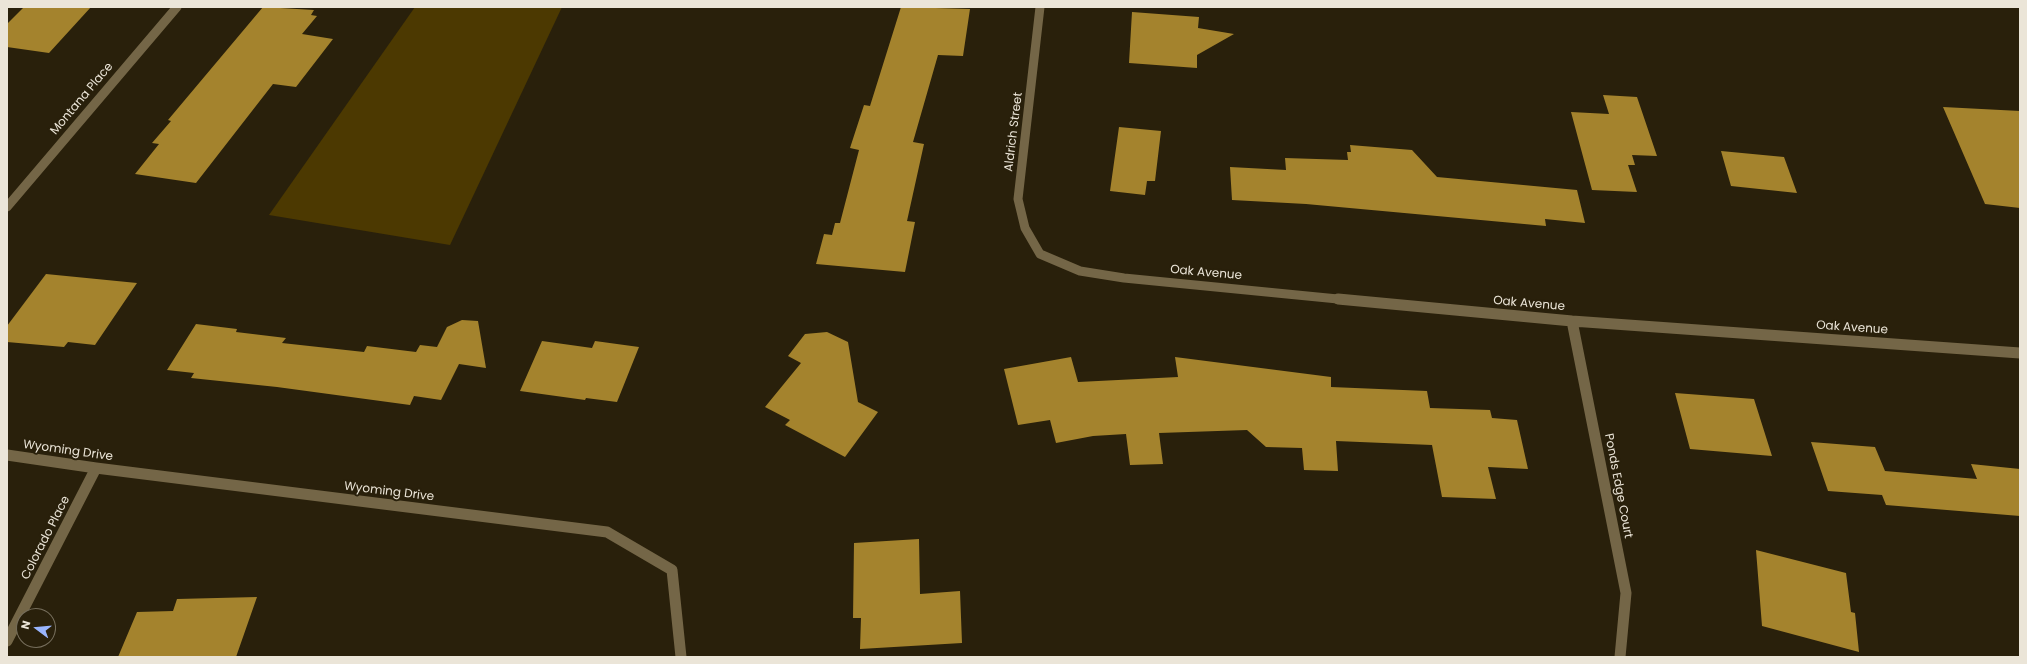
<!DOCTYPE html>
<style>
body{margin:0}
#map{position:relative;width:2027px;height:664px;overflow:hidden;background:#29200b;font-family:Poppins,sans-serif}
canvas{display:block}
.frame{position:absolute;inset:0;border:8px solid #ebe5d8;pointer-events:none}
.north{position:absolute;left:16px;top:608px;width:40px;height:40px;box-sizing:border-box;background:#29200b;border:1px solid #776f5d;border-radius:50%;rotate:286deg;font-size:11px;font-weight:700;line-height:16px;text-align:center;color:#ebe5d8}
.north::after{content:'';display:block;margin:auto;width:14px;height:18px;background:#99b5fd;clip-path:polygon(50% 0,100% 100%,50% 72%,0 100%)}
</style>
<div id="map">
<canvas width="2027" height="664"></canvas>
<div class="frame"></div>
<div class="north">N</div>
</div>
<script>
const context = document.querySelector('canvas').getContext('2d');
context.lineJoin = 'round';
function fillPath(path, color) {
  context.fillStyle = color;
  context.fill(path, 'evenodd');
}
function stroke(path, color, width, dash) {
  context.strokeStyle = color;
  context.lineWidth = width;
  context.lineCap = dash ? 'butt' : 'round';
  context.setLineDash(dash || []);
  context.stroke(path);
}
function write(font, color, halo, rows, align = 'center') {
  context.font = font + ' Poppins,sans-serif';
  context.lineWidth = 4;
  context.setLineDash([]);
  context.textBaseline = 'middle';
  context.strokeStyle = halo;
  context.fillStyle = color;
  for (const [text, x, y, turn = 0] of rows) {
    context.save();
    context.translate(x, y);
    context.rotate((+turn || 0) * Math.PI / 180);
    context.textAlign = isNaN(turn) ? turn : align;
    if (halo) context.strokeText(text, 0, 0);
    context.fillText(text, 0, 0);
    context.restore();
  }
}
const green = new Path2D(`
 M415 7H562L450 245 269 215Z`);
const building = new Path2D(`
 M24 7H91L49 53 7 47V24Z
 M263 7 314 10 311 15 317 16 302 34 333 39 296 87 273 84 196 183 135 174 159 144 152 143 171 121 168 120Z
 M901 7 970 9 963 56 938 55 913 142 924 144 907 221 915 222 905 272 816 264 824 234 832 235 835 223H840L859 150 850 148 864 105 870 106Z
 M1132 12 1199 17 1198 28 1234 34 1197 55V68L1129 63Z
 M1603 95 1637 97 1657 156 1632 155 1635 165H1628L1637 192 1592 190 1571 112 1609 114Z
 M1943 107 2020 111V208L1985 204Z
 M1119 127 1161 131 1155 181H1147L1145 195 1110 191Z
 M1350 145 1412 150 1437 177 1577 190 1585 223 1545 219 1546 226 1306 204 1232 200 1230 167 1286 170 1285 158 1348 160 1347 152H1351Z
 M1721 151 1784 157 1797 193 1731 186Z
 M46 274 137 283 95 345 68 342 64 347 7 342V326Z
 M462 320 478 321 486 368 459 364 441 400 414 396 410 405 277 387 191 378 194 373 167 370 196 324 237 329 236 332 286 338 282 343 364 352 367 346 416 352 420 345 437 347 447 327Z
 M827 332 848 342 858 402 878 412 845 457 785 425 790 420 765 407 801 363 788 356 805 334Z
 M542 341 592 348 595 341 639 347 617 402 586 398 585 400 520 391Z
 M1071 357 1078 382 1178 377 1175 357 1331 377V387L1427 391 1430 408 1490 410 1492 418 1517 420 1528 469 1488 467 1496 499 1442 497 1432 445 1336 441 1338 471 1304 470 1302 448 1266 447 1247 430 1159 433 1163 464 1130 465 1126 434 1093 436 1056 443 1050 420 1018 425 1004 369Z
 M1675 393 1754 399 1772 456 1690 449Z
 M1811 442 1875 447 1885 471 1977 479 1971 464 2020 469V516L1886 505 1882 495 1828 491Z
 M919 539 920 594 960 591 962 643 860 649 861 618H853L854 543Z
 M1756 550 1846 573 1851 612 1855 613 1859 652 1762 626Z
 M257 597 236 657H118L137 612 173 611 177 599Z`);
const minorFar1 = new Path2D(`
 M1040 7 1018 199 1025 228 1040 254 1080 271 1124 278 1348 300
 M7 207 177 7`);
const minor = new Path2D(`
 M1338 299 1572 321 2020 353
 M1572 321 1626 593 1620 657
 M7 455 96 468 607 532 672 570 681 657
 M7 641 96 468`);
const streetNames = [
 ["Montana Place",82,99,-50],
 ["Aldrich Street",1014,132,-83],
 ["Oak Avenue",1206,273,5],
 ["Oak Avenue",1529,304,5],
 ["Oak Avenue",1852,328,4],
 ["Wyoming Drive",68,451,8],
 ["Ponds Edge Court",1618,486,79],
 ["Wyoming Drive",389,492,7],
 ["Colorado Place",46,538,-63]
];
fillPath(green, '#4c3901');
fillPath(building, '#a4832d');
stroke(minorFar1, '#746647', 9);
stroke(minor, '#746647', 11);
write('12px', '#ebe5d8', '#29200b', streetNames);
</script>
